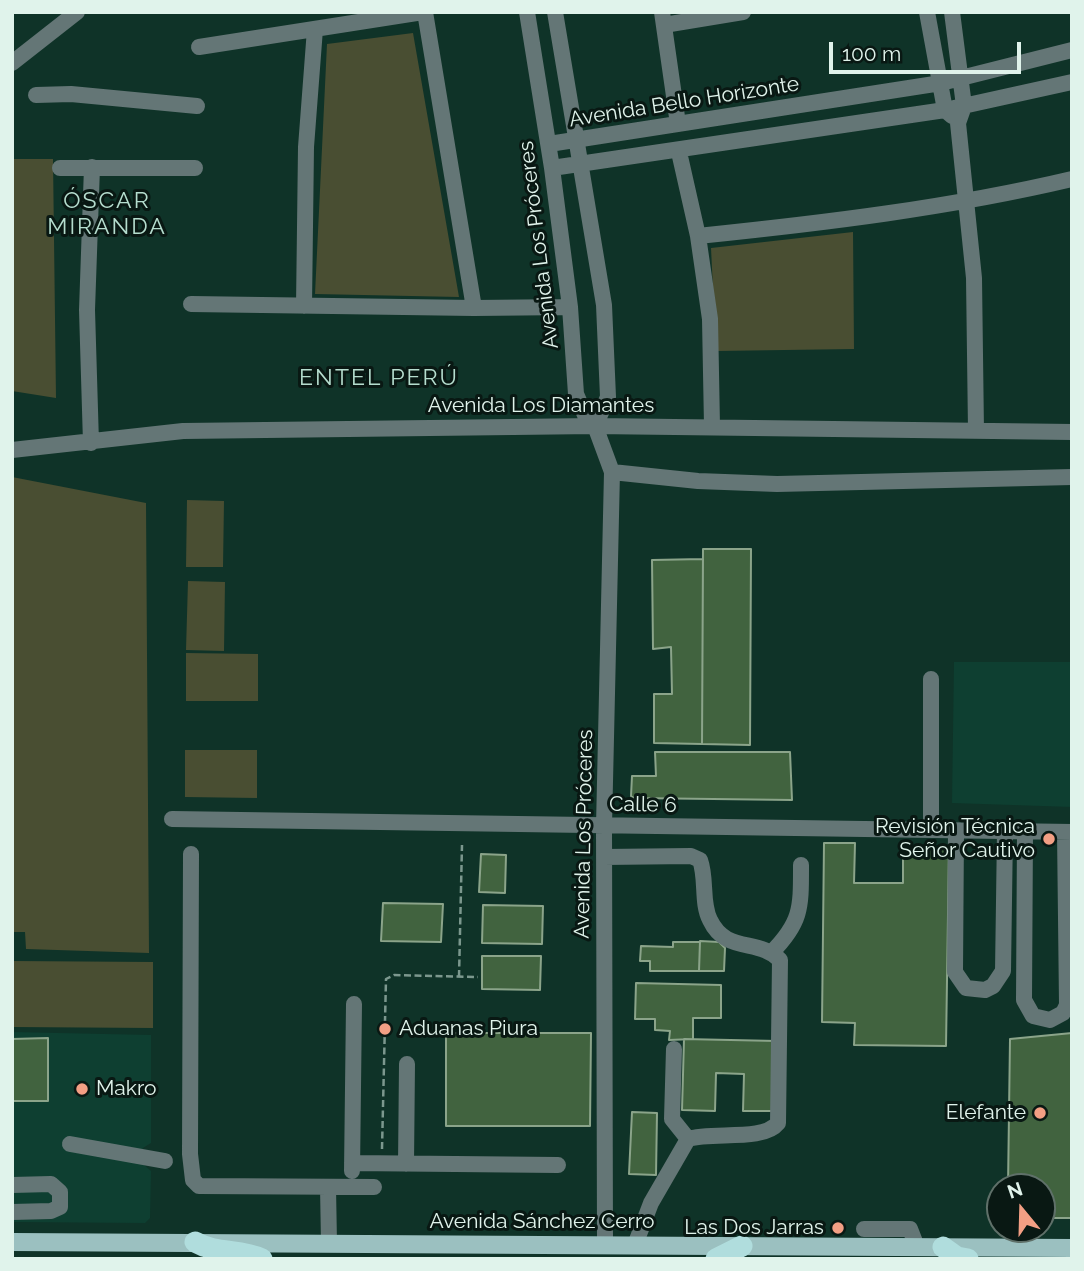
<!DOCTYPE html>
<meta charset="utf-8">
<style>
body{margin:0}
#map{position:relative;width:1084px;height:1271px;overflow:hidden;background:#0f3328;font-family:Raleway,sans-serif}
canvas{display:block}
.frame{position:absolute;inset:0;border:14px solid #e0f3eb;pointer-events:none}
.north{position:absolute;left:986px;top:1173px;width:70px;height:70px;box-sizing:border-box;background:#091813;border:2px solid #5f7069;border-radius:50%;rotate:341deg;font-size:19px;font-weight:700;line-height:28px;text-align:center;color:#e0f3eb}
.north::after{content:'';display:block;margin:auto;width:24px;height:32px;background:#f39f84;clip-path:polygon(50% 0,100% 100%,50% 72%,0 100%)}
.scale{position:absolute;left:829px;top:42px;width:192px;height:32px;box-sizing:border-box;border:4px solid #e0f3eb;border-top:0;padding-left:9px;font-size:21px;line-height:24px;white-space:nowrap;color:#e0f3eb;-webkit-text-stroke:5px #091813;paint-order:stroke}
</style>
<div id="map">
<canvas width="1084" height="1271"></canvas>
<div class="frame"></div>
<div class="north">N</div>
<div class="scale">100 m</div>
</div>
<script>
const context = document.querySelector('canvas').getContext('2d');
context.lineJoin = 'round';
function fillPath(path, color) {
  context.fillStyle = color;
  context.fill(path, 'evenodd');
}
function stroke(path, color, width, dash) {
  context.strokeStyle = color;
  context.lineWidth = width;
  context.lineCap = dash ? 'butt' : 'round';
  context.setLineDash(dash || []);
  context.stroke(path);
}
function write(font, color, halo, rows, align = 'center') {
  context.font = font + ' Raleway,sans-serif';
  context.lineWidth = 6;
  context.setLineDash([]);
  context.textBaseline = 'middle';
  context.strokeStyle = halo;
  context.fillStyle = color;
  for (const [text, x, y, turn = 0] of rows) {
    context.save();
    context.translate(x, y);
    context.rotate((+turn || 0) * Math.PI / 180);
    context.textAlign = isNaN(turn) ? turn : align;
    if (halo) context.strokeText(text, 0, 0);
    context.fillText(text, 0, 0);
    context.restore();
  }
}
const built = new Path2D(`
 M954 662H1072V807L952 803Z
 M12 1032 151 1035V1143L143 1148 144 1165 151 1171 150 1218 145 1223 12 1222Z`);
const green = new Path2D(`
 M413 33 459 297 315 294 327 44Z
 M12 159H53L56 398 12 391Z
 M853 232 854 349 716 351 711 248Z
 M12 477 146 503 149 953 26 949 25 932H12Z
 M187 500 224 501 223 567H186Z
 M188 581 225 582 224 651 186 650Z
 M186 653 258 654V701H186Z
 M185 750H257V798L185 797Z
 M12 961 153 962V1028L12 1027Z`);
const building = new Path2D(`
 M703 549H751L750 745 702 744Z
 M703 559 702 744 654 743V694H672L671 647 653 649 652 560Z
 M655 752H790L792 800 634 798 631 796 632 776H656Z
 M824 843H855L854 883H903V848H949L946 1046 854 1045 855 1023 822 1022Z
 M481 854 506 855 505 893 479 892Z
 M383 903 443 904 441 942 381 941Z
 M483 905 543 906 542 944 482 943Z
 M700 941 719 942 725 948 724 971H699Z
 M673 942H700L699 971H650V961H640L641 946 673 947Z
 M482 956H541L540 990 482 989Z
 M636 983 721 985V1018H693V1039L669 1040 670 1031 655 1030V1019H635Z
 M446 1033H591L590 1126H446Z
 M1072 1033V1218H1042V1187H1008L1010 1039Z
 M48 1038V1101H12V1039Z
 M684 1039 777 1041 775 1111H743L744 1074 716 1073 715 1111 682 1110Z
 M632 1112 657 1113 656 1175 629 1174Z`);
const path = new Path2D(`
 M459 977 462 845
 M382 1149 386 979 394 975 478 977`);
const minor = new Path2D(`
 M425 12 474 308
 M527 12 552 168 570 307 576 394 585 415 595 426 612 472 604 826 605 1245
 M555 12 604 305 608 397 595 426
 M662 12 678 124
 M927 12 945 110 952 116
 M952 12 964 106 958 123 974 278 976 431
 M664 25 743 12
 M199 47 423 12
 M12 63 77 12
 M36 95 71 94 197 106
 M549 144 941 83 1072 50
 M679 152 698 236 710 319 712 426
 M60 168H195
 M552 168 945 110 1072 82
 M698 236C824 223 949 208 1072 179
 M191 304 474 308 570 307
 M304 306 306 147 315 29
 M91 443 87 310 92 167
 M12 450 183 431 595 426 1072 432
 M612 472 698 481 777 484 1072 477
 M172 819 1072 832
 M931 830V679
 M956 831 955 972 966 988 985 990 993 986 1003 971 1005 831
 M1025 832 1024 1000 1033 1016 1050 1020 1063 1013 1067 1005 1065 832
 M191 854 190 1154 193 1180 199 1186 374 1187
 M604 857 691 856 700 860C707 879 701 903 710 920 726 954 759 938 780 960L778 1123C763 1142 712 1131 688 1139L651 1203 635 1245
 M771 953C802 922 801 907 801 865
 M674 1049 672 1119 688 1139
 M70 1144 165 1161
 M352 1163 558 1165
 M406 1164 407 1064
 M352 1171 354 1004
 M12 1185 51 1184 60 1192V1207L51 1211 12 1212
 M328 1187 329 1243
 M864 1229H910L917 1247`);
const major = new Path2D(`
 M12 1242 1072 1248`);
const highway = new Path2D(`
 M195 1242C218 1255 239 1248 262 1259
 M943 1247 957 1257 968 1259
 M716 1259 742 1246`);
const markers = [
 [1049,839,7,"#f39f84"],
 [385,1029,7,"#f39f84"],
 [82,1089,7,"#f39f84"],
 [1040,1113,7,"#f39f84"],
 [838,1228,7,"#f39f84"]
];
const streetNames = [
 ["Avenida Bello Horizonte",684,102,-9],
 ["Avenida Los Próceres",539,245,-97],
 ["Avenida Los Diamantes",541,406],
 ["Calle 6",643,805,1],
 ["Avenida Los Próceres",584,834,-89],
 ["Avenida Sánchez Cerro",542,1222]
];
const poiNames = [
 ["Revisión Técnica",1035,827],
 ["Señor Cautivo",1035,851],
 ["Aduanas Piura",399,1029,"left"],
 ["Makro",96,1089,"left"],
 ["Elefante",1026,1113],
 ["Las Dos Jarras",824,1228]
];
const neighbourhoodNames = [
 ["ÓSCAR",107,201],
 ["MIRANDA",107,227],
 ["ENTEL PERÚ",379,378]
];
fillPath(built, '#0e3f31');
fillPath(green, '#494e32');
fillPath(building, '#41633f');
stroke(building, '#8ba48a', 2);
stroke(path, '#7c988e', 2.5, [7, 3.5]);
stroke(minor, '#647676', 16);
stroke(major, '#9bc0c0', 18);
stroke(highway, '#b0dddd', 21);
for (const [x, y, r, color] of markers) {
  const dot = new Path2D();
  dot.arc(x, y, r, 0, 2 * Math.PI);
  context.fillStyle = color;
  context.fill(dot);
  stroke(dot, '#091813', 2.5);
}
write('21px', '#e0f3eb', '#091813', streetNames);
write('21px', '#e0f3eb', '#091813', poiNames, 'right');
context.letterSpacing = '2px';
write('23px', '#b5ddce', '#091813', neighbourhoodNames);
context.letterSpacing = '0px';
</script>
